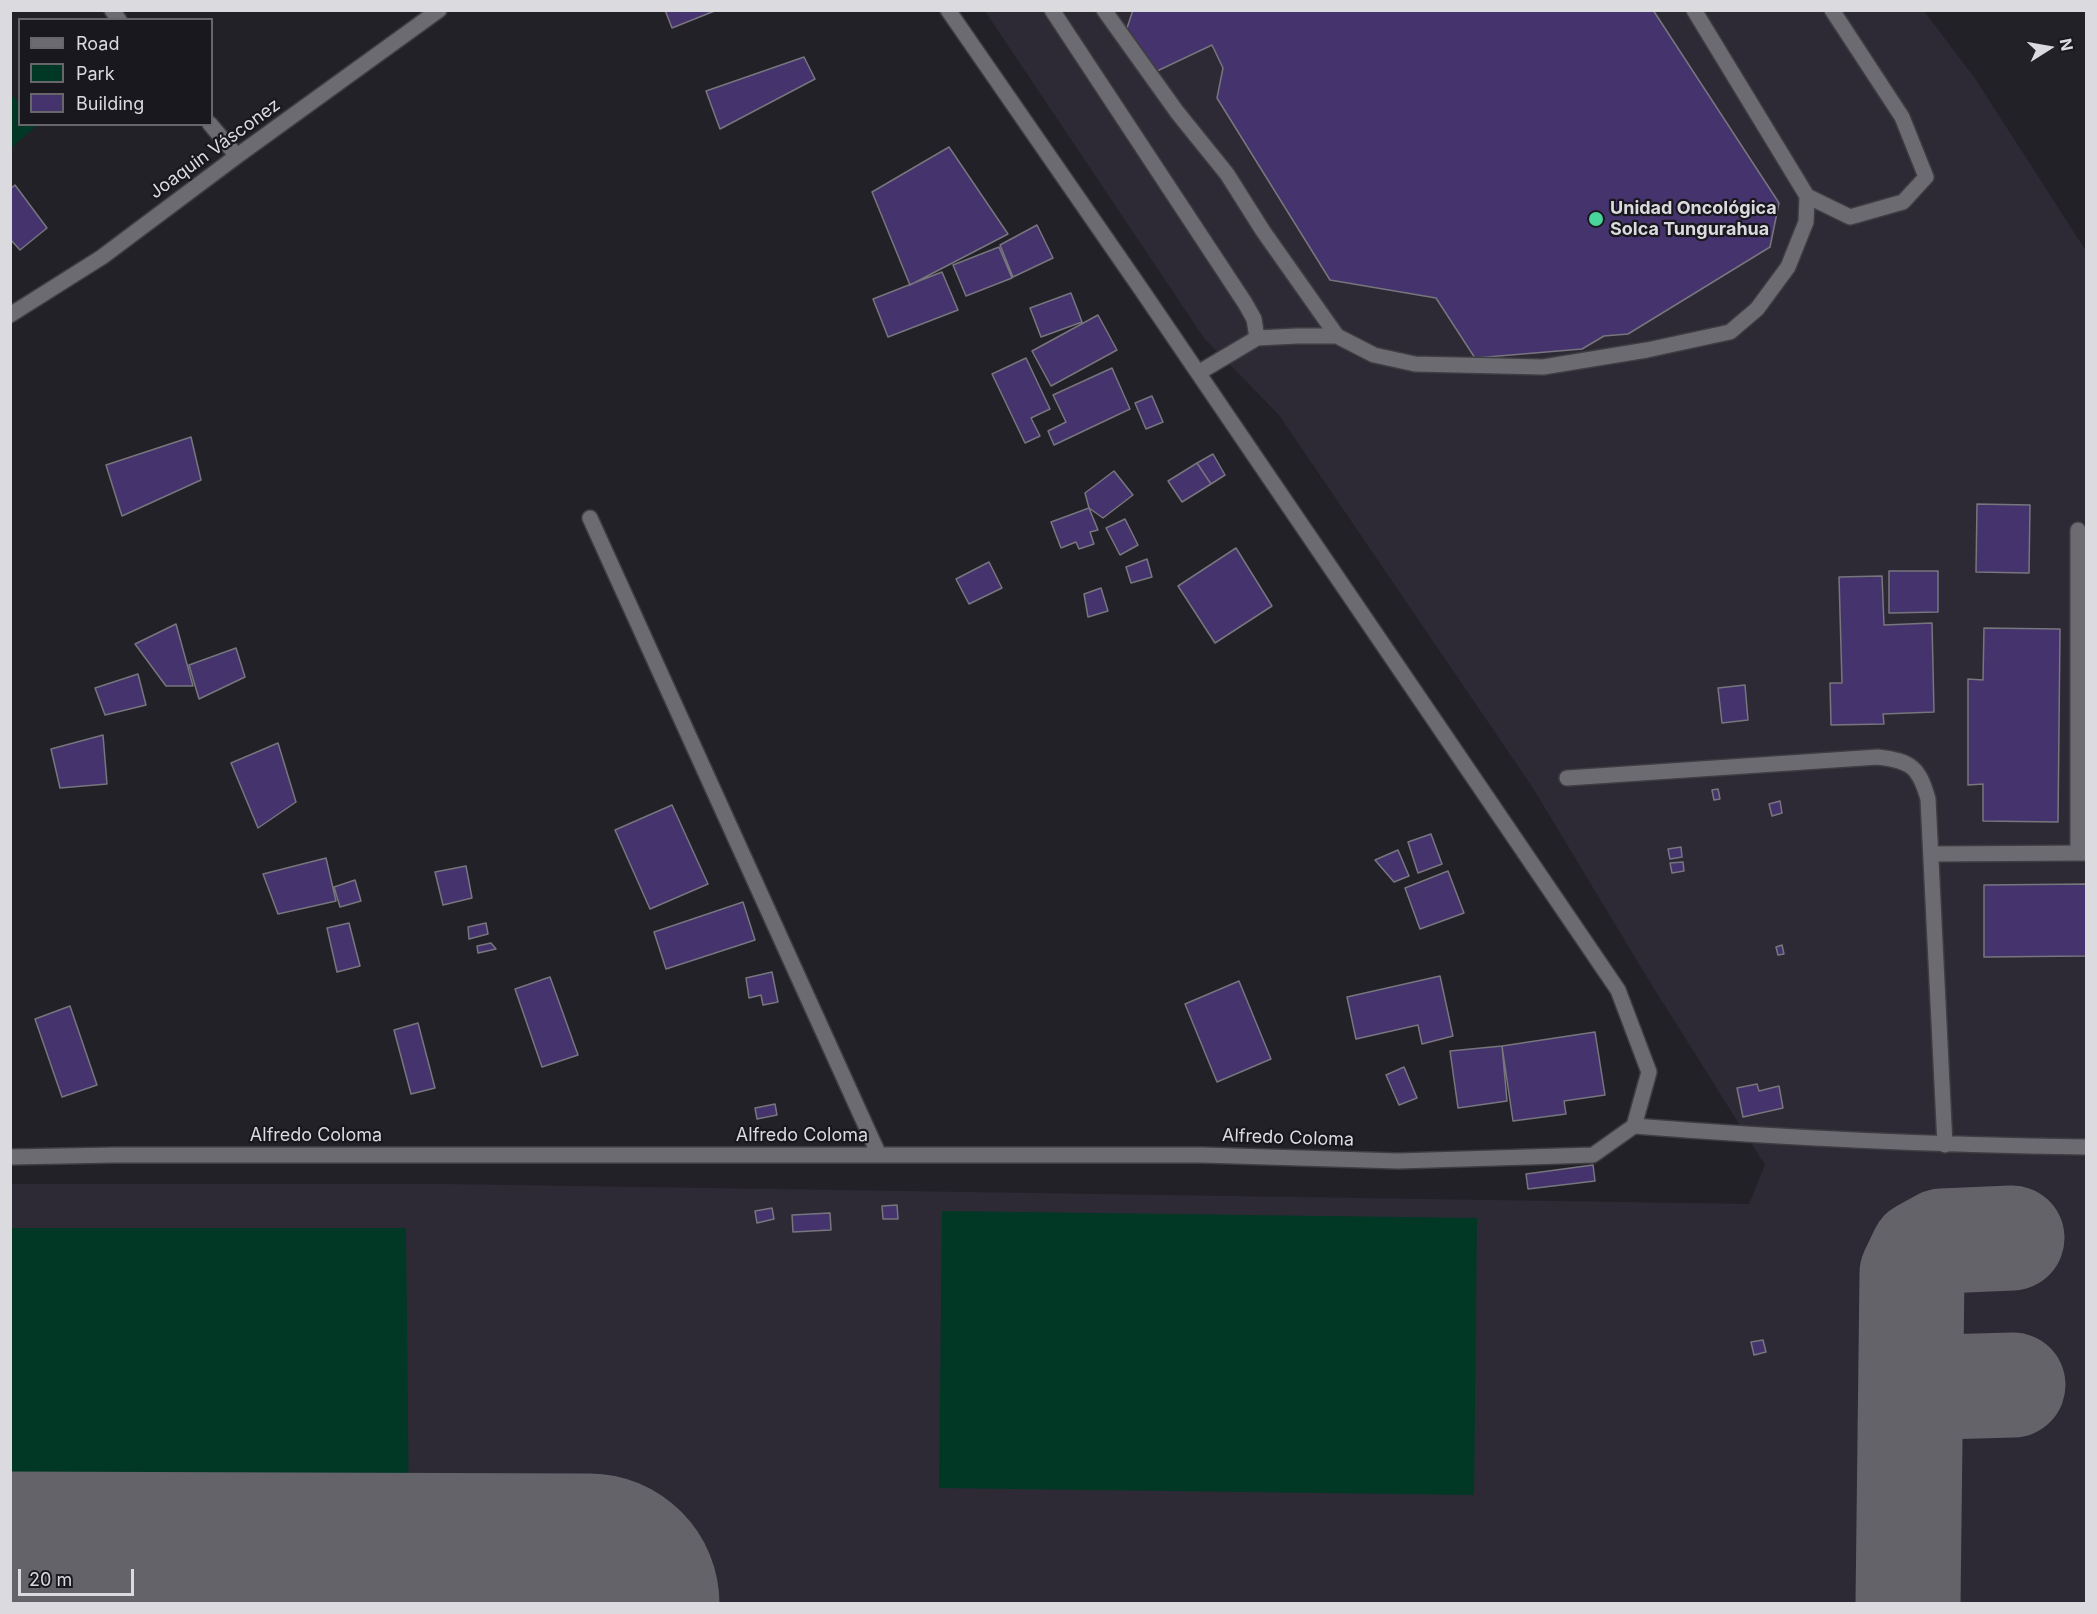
<!DOCTYPE html>
<meta charset="utf-8">
<style>
body{margin:0}
#map{position:relative;width:2097px;height:1614px;overflow:hidden;background:#232128;font-family:Inter,sans-serif}
canvas{display:block}
.frame{position:absolute;inset:0;border:12px solid #dbdade;pointer-events:none}
.legend{position:absolute;left:18px;top:18px;width:195px;height:108px;box-sizing:border-box;background:#19181e;border:2px solid #67666b;margin:0;padding:8px 10px;list-style:none;font-size:18px;color:#dbdade}
.legend li{display:flex;align-items:center;gap:12px;height:30px}
.legend b{width:30px;border:2px solid #67666b}
.north{position:absolute;left:2019px;top:18px;width:60px;height:60px;-webkit-text-stroke:4px #19181e;paint-order:stroke;rotate:79deg;font-size:16px;font-weight:700;line-height:24px;text-align:center;color:#dbdade}
.north::after{content:'';display:block;margin:auto;width:21px;height:27px;background:#dbdade;clip-path:polygon(50% 0,100% 100%,50% 72%,0 100%)}
.scale{position:absolute;left:18px;top:1569px;width:116px;height:27px;box-sizing:border-box;border:3px solid #dbdade;border-top:0;padding-left:8px;font-size:18px;line-height:21px;white-space:nowrap;color:#dbdade;-webkit-text-stroke:4px #19181e;paint-order:stroke}
</style>
<div id="map">
<canvas width="2097" height="1614"></canvas>
<div class="frame"></div>
<ul class="legend">
<li><b style="height:8px;background:#6c6b72"></b>Road</li>
<li><b style="height:16px;background:#003825"></b>Park</li>
<li><b style="height:16px;background:#45336e"></b>Building</li>
</ul>
<div class="north">N</div>
<div class="scale">20 m</div>
</div>
<script>
const context = document.querySelector('canvas').getContext('2d');
context.lineJoin = 'round';
function fillPath(path, color) {
  context.fillStyle = color;
  context.fill(path, 'evenodd');
}
function stroke(path, color, width, dash) {
  context.strokeStyle = color;
  context.lineWidth = width;
  context.lineCap = dash ? 'butt' : 'round';
  context.setLineDash(dash || []);
  context.stroke(path);
}
function write(font, color, halo, rows, align = 'center') {
  context.font = font + ' Inter,sans-serif';
  context.lineWidth = 4.5;
  context.setLineDash([]);
  context.textBaseline = 'middle';
  context.strokeStyle = halo;
  context.fillStyle = color;
  for (const [text, x, y, turn = 0] of rows) {
    context.save();
    context.translate(x, y);
    context.rotate((+turn || 0) * Math.PI / 180);
    context.textAlign = isNaN(turn) ? turn : align;
    if (halo) context.strokeText(text, 0, 0);
    context.fillText(text, 0, 0);
    context.restore();
  }
}
const built = new Path2D(`
 M985 11H1924L1976 80 2086 251V1603H11L10 1184H442L1749 1204 1765 1165 1645 974 1533 788 1279 415 1204 338Z`);
const green = new Path2D(`
 M10 93 19 103 20 124 37 125 11 148Z
 M942 1211 1477 1218 1474 1495 939 1488Z
 M10 1228H406L409 1524 11 1527Z`);
const taxiway = new Path2D(`
 M1910 1425 1926 1396 1941 1387 2013 1385
 M1908 1604 1912 1273 1922 1252 1942 1241 2012 1238`);
const runway = new Path2D(`
 M10 1602 589 1604`);
const building = new Path2D(`
 M665 10H717L672 28Z
 M1133 10H1653L1779 203 1770 247 1628 334 1604 336 1582 349 1475 358 1436 298 1330 280 1217 98 1223 68 1212 45 1155 72 1124 37Z
 M804 57 815 79 720 129 706 91Z
 M949 147 1008 234 910 285 872 192Z
 M15 185 47 228 20 250 10 239V189Z
 M1037 225 1053 258 1013 277 1000 245Z
 M999 247 1012 278 966 296 953 265Z
 M942 272 958 310 888 337 873 299Z
 M1071 293 1082 322 1041 337 1030 308Z
 M1098 315 1117 350 1051 386 1032 351Z
 M1026 358 1050 409 1031 418 1040 436 1025 443 992 374Z
 M1112 368 1130 409 1054 445 1048 431 1066 422 1053 395Z
 M1152 396 1163 422 1146 429 1135 403Z
 M191 437 201 480 122 516 106 465Z
 M1213 454 1225 475 1211 484 1197 463Z
 M1197 463 1211 484 1182 502 1168 481Z
 M1114 471 1133 495 1103 518 1089 508 1085 493Z
 M1977 504 2030 505 2029 573 1976 572Z
 M1089 508 1098 530 1090 532 1094 544 1079 549 1076 542 1061 548 1051 522Z
 M1125 519 1138 545 1120 555 1106 528Z
 M1236 548 1272 606 1215 643 1178 586Z
 M1147 559 1152 577 1131 583 1126 567Z
 M989 562 1002 588 969 604 956 579Z
 M1889 571H1938V612L1889 613Z
 M1882 576 1884 625 1932 623 1934 712 1883 714 1884 724 1831 725 1830 683H1842L1839 577Z
 M1101 588 1108 611 1088 617 1084 594Z
 M176 624 193 686H166L135 644Z
 M1984 628 2060 629 2058 822 1983 821V784L1968 785V679L1983 680Z
 M236 648 245 677 199 699 189 665Z
 M138 674 146 705 105 715 95 688Z
 M1745 685 1748 720 1722 723 1718 688Z
 M103 735 107 784 60 788 51 749Z
 M278 743 296 802 258 828 231 763Z
 M1718 789 1720 799 1714 800 1712 790Z
 M1780 801 1782 813 1772 816 1769 804Z
 M672 805 708 884 650 909 615 830Z
 M1431 834 1442 864 1418 873 1408 842Z
 M1681 847 1682 857 1670 859 1668 849Z
 M1398 850 1409 876 1394 882 1375 860Z
 M326 858 336 901 278 914 263 874Z
 M1683 862 1684 871 1672 873 1670 863Z
 M466 866 472 898 443 905 435 872Z
 M1448 871 1464 913 1420 929 1405 888Z
 M355 880 361 901 340 907 334 887Z
 M2086 884V956L1984 957V885Z
 M743 902 755 940 666 969 654 932Z
 M349 923 360 966 337 972 327 928Z
 M486 923 488 934 469 939 468 927Z
 M491 943 496 949 478 953 477 946Z
 M1782 945 1784 954 1778 955 1776 947Z
 M772 972 778 1002 763 1005 761 995 749 998 746 978Z
 M1440 976 1453 1036 1422 1044 1418 1025 1356 1039 1347 997Z
 M550 977 578 1055 542 1067 515 989Z
 M1239 981 1271 1059 1217 1082 1185 1004Z
 M70 1006 97 1085 62 1097 35 1019Z
 M418 1023 435 1088 411 1094 394 1030Z
 M1595 1032 1605 1095 1564 1101 1566 1114 1513 1121 1502 1046Z
 M1502 1046 1507 1101 1458 1108 1450 1051Z
 M1404 1067 1417 1098 1399 1105 1386 1075Z
 M1757 1084 1759 1091 1779 1086 1783 1108 1743 1117 1737 1088Z
 M775 1104 777 1115 757 1119 755 1108Z
 M1593 1165 1595 1181 1528 1189 1526 1174Z
 M897 1205 898 1219H883L882 1206Z
 M772 1208 774 1219 757 1223 755 1211Z
 M830 1213 831 1230 793 1232 792 1215Z
 M1763 1340 1766 1352 1754 1355 1751 1342Z`);
const minor = new Path2D(`
 M112 10 119 20
 M1052 10 1245 303 1254 319 1257 338 1198 373
 M1104 10 1177 112 1227 174 1263 231 1337 336
 M1694 10 1807 196 1850 217 1903 202 1926 177 1902 117 1832 10
 M210 124 237 156
 M10 315 102 257 237 156 439 10
 M1257 338 1297 336H1337L1374 355 1415 364 1543 367 1647 350 1730 332 1757 309 1788 267 1806 222 1807 196
 M590 518 879 1155
 M2078 530V853
 M1567 778 1878 757C1911 761 1919 767 1928 799L1945 1145
 M1931 854 2086 853
 M1634 1126C1784 1138 1935 1145 2086 1147
 M10 1157 116 1155H1202L1398 1161 1593 1155 1634 1126 1649 1072 1618 990 1141 289 948 10`);
const markers = [
 [1596,219,8,"#49d49c"]
];
const streetNames = [
 ["Joaquin Vásconez",215,149,-36],
 ["Alfredo Coloma",316,1136],
 ["Alfredo Coloma",802,1136],
 ["Alfredo Coloma",1288,1138,2]
];
const poiNames = [
 ["Unidad Oncológica",1610,209],
 ["Solca Tungurahua",1610,230]
];
fillPath(built, '#2d2a36');
fillPath(green, '#003825');
stroke(taxiway, '#646369', 105);
stroke(runway, '#646369', 261);
fillPath(building, '#45336e');
stroke(building, '#77767d', 1.5);
stroke(minor, '#3e3d41', 18);
stroke(minor, '#6c6b72', 15);
for (const [x, y, r, color] of markers) {
  const dot = new Path2D();
  dot.arc(x, y, r, 0, 2 * Math.PI);
  context.fillStyle = color;
  context.fill(dot);
  stroke(dot, '#19181e', 2);
}
write('18px', '#dbdade', '#19181e', streetNames);
write('bold 18px', '#dbdade', '#19181e', poiNames, 'left');
</script>
